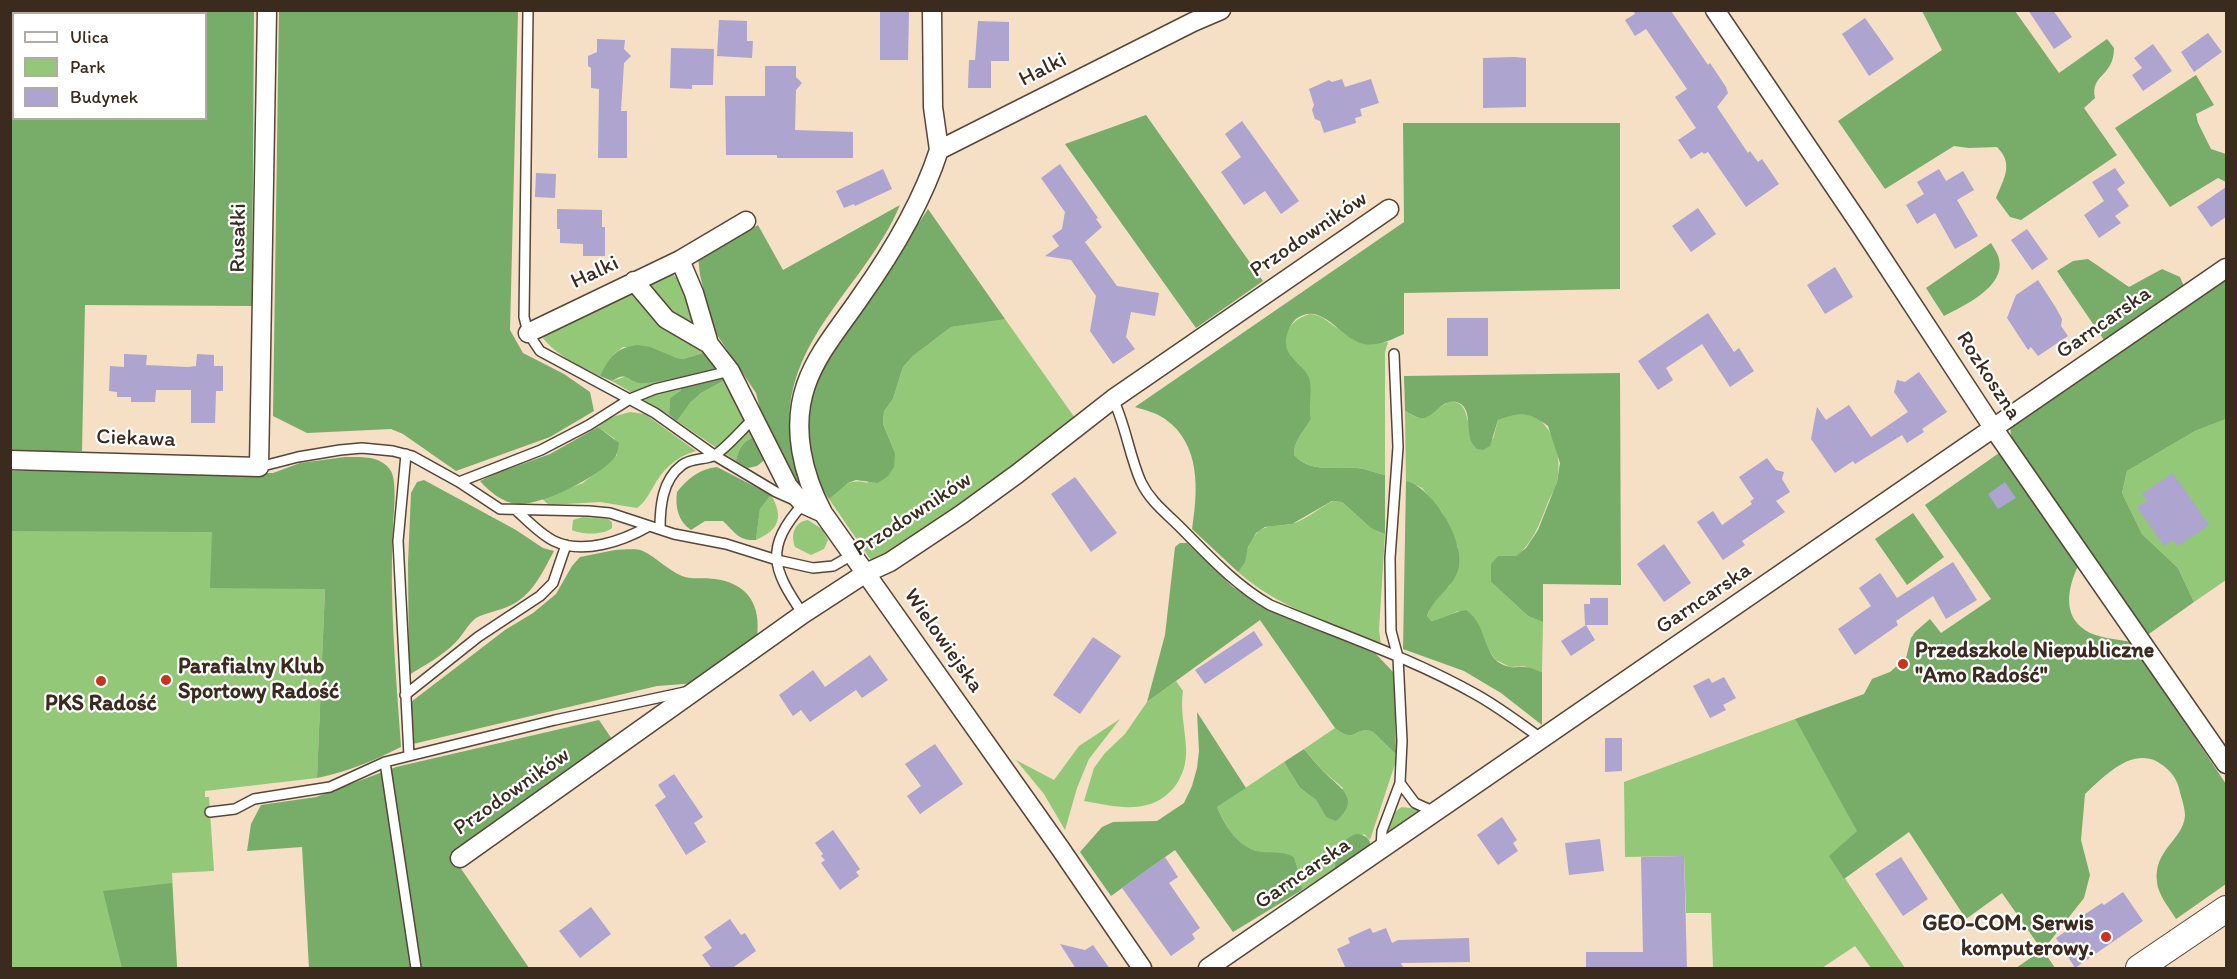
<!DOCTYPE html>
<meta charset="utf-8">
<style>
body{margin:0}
#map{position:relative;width:2237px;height:979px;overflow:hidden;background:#f5dfc5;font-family:Itim,sans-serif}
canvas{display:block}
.frame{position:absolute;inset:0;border:12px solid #3b2a1e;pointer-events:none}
.legend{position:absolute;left:12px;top:12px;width:195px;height:108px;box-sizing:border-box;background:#fff;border:2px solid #b1aaa5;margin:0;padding:8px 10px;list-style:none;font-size:18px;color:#3b2a1e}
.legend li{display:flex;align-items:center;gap:12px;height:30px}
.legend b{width:30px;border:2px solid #b1aaa5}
</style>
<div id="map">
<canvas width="2237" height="979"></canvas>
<div class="frame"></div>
<ul class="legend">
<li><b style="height:8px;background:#fff"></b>Ulica</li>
<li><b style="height:16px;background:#94c879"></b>Park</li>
<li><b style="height:16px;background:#ada4cf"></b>Budynek</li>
</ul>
</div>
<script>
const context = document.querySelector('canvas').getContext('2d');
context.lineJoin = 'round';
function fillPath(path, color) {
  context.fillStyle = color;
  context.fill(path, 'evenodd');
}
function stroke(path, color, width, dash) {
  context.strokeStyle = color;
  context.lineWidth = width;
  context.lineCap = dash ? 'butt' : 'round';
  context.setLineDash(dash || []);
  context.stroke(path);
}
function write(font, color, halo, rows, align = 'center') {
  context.font = font + ' Itim,sans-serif';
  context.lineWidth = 4.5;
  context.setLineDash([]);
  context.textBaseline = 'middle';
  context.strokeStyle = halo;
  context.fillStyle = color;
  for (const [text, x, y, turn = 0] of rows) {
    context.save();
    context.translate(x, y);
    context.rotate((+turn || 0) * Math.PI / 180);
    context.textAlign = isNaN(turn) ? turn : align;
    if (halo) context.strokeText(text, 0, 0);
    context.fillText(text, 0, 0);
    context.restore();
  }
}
const green = new Path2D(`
 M671 273 682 282 701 333C684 324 651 304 650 283Z
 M631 292 666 328 684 337 703 353 683 359 677 358 651 347H623L614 354 600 376C578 365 557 356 541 336Z
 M1310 314C1324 315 1328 323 1339 329 1355 339 1369 345 1388 342L1385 352V475C1376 473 1367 469 1357 468 1334 466 1313 474 1294 455 1294 439 1304 432 1311 419 1308 408 1312 394 1309 387 1307 380 1304 371 1300 365 1297 362 1292 360 1290 356 1278 336 1291 319 1310 314Z
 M999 319H1005L1075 418 976 495 873 563 829 499C842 487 848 478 867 483L895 453 883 424 884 411 893 399 903 367 913 356 951 327Z
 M624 377H629L639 383 673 379 681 390 670 398 669 415 612 381Z
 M727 379 758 436C744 439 739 447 736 461L677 421 690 403 701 393Z
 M1451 401C1464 403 1465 410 1468 421L1493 439 1498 420C1506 417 1515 412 1524 414 1553 417 1563 457 1557 481 1556 488 1551 495 1548 502 1540 523 1534 541 1516 557L1498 556 1491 565V582L1528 616 1543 622 1542 672 1523 666 1510 667 1496 660 1458 611 1441 619 1430 621 1427 616 1431 606 1439 595 1450 585 1458 547 1442 512 1422 488 1406 481 1405 411C1409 413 1415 417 1419 418 1425 419 1443 404 1451 401Z
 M630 412 645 414 696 451C675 457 662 470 652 489 647 497 645 502 637 508L600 502 549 505 542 499 583 483 617 455 615 439 598 427 608 418Z
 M2226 419V580L2194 602 2178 568 2142 534 2122 493 2127 471 2195 431Z
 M11 471 249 472 325 589 317 778 205 791V797H209L214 871 172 873 177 968H11Z
 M771 495C784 517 779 530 756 540L760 509Z
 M1333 501 1342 502 1372 529 1385 534 1379 630 1381 645C1333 624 1277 607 1238 572 1246 560 1246 545 1256 534 1266 523 1279 527 1291 524 1306 520 1319 508 1333 501Z
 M583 517 608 519 612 522V528C604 535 582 535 572 530L573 520Z
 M808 520 822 529 828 540 824 549 811 555 795 547C791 536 793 522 808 520Z
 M1176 681 1183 691C1180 710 1185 728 1186 747 1188 778 1168 805 1135 807 1118 808 1100 804 1084 801L1094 768 1105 753 1125 734 1147 702Z
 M1120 719 1089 759 1077 788 1065 830 1044 794 1016 760 1054 780 1079 746Z
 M1795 719 1858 831 1830 856 1905 968H1871L1855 946 1822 968H1713L1711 913H1686L1684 856 1625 857 1624 782Z
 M1335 728C1356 745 1354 726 1371 731 1374 732 1390 749 1396 754L1395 764 1370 840 1364 834 1335 855V869L1302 890 1301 879 1294 857C1283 854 1271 854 1260 852 1238 848 1226 826 1217 807L1284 762 1300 788 1316 800 1326 817 1343 788 1322 770 1304 749Z
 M1402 807 1417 809 1423 814 1388 837C1389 825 1390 813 1402 807Z`);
const forest = new Path2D(`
 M11 10 254 11 252 306 85 305 82 451H11ZM14 14H206V118H14Z
 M279 11H518L510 330 523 353 564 374 590 392 594 411 550 437 456 471 403 434 391 429 307 433 273 416Z
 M1922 11H2015L2059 73 2107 39 2114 48C2114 77 2090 74 2095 98L2084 108 2117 155 2021 220 2010 217 1996 198C2004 178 2014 164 1997 147L1969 148 1954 146 1885 189 1838 121 1942 50Z
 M2196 75 2214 105 2196 114 2198 123 2211 149 2226 154V182L2218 178 2170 207 2115 128Z
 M1146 115 1263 281 1196 328 1065 144Z
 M1403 123H1620V289L1404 293V334C1391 340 1375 348 1360 343 1338 335 1321 301 1296 319 1290 324 1285 336 1286 344 1287 359 1304 364 1309 378 1313 390 1308 405 1311 419 1304 432 1294 439 1294 455 1312 474 1334 466 1357 468 1367 469 1376 473 1385 475V534L1372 529 1342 502 1332 501 1292 524 1265 527 1256 533 1248 547 1245 562 1238 572 1192 529C1198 491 1201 444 1165 419 1157 413 1145 410 1135 407L1404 222Z
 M900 205C866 286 781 340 790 436 792 454 802 472 806 489L801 493 764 424 756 393 713 329 700 275 698 257 758 225 783 270Z
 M928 209 1005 319 951 327 913 356 903 367 893 399 884 411 883 424 895 453 894 467 888 476 878 483 856 480 848 483 829 499 813 476 809 448V405L820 373Z
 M1991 243C1994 248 1998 254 1999 259 2006 287 1963 306 1944 316L1926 288Z
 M2088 259 2129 287 2162 269 2180 277 2185 289 2106 343 2057 271 2073 261Z
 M2226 277V419L2195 431 2127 471 2122 493 2142 534 2178 568 2194 602 2146 636 2017 449 2011 435 2010 426 2034 412 2214 287Z
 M637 345 651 347 677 358 683 359 703 353 719 366 727 379 701 393 690 403 677 421 669 415 670 398 681 390 673 379C666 380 645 384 639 383 627 380 627 371 612 381L600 376C610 357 615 348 637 345Z
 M1620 373 1621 585 1543 584V622L1528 616 1491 582V564L1498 556H1516L1526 548 1538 530 1557 482 1560 463 1548 426C1527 411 1521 412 1498 420L1490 446 1483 450 1477 449C1476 448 1471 442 1471 441 1467 431 1471 411 1461 404 1445 394 1436 416 1423 418 1417 419 1410 413 1405 411L1404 376Z
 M598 427 619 443C618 448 618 453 615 457 600 476 545 504 520 504 504 504 490 492 480 481L497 473 550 454Z
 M758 436 768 457 757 466 748 468 736 461C739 447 744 439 758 436Z
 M1999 453 2078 566C2068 587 2062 615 2085 630 2096 638 2117 639 2131 642L2226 784V884L2176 919C2170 909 2158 895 2157 882 2153 850 2183 840 2185 816 2185 807 2181 797 2179 788 2176 776 2167 767 2156 761 2129 749 2104 777 2085 794L2081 840 2090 875 2084 898 2043 950 2055 968H2016L2042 950 2002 893 1966 919 1909 832 1844 879 1829 856 1857 831 1795 719 1864 694 1872 679 1890 672 1906 658 1911 638 1915 632 1930 619 1941 633 1991 599 1925 505Z
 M345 457C361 457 381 455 391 471 397 482 394 513 393 526 389 600 396 673 401 747 373 761 347 772 317 778L325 589 210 588 212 532 11 531 10 471 273 473 300 463Z
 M717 467 771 495 760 509 756 540C738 541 735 532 723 521H705L691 530C678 521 675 507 677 492 688 478 700 469 717 467Z
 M424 480 516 530 543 548 554 551C542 573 532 597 507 607 497 611 485 613 476 618 467 625 463 635 455 643 442 656 425 665 409 675L408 563 411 493 417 482Z
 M1406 481C1432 487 1464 539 1459 566 1456 586 1434 596 1427 616L1431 621C1443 619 1453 612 1466 610 1490 626 1480 661 1510 667 1514 668 1519 666 1524 667 1530 667 1536 670 1542 672V725L1501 693 1464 671 1403 649Z
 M1913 513 1944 557 1907 585 1875 539Z
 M1180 543H1187L1233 587 1272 611 1376 654 1394 673 1396 754C1390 749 1374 732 1371 731 1354 726 1356 745 1335 728L1260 620 1147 702 1165 635 1175 547Z
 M615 550C623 550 636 548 643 551 657 558 668 570 682 576 692 580 705 577 715 579 749 584 761 605 757 638L697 683 657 686 413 744 411 702 505 630 533 613 556 594 572 566 580 557Z
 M1197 712 1246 788 1217 807C1225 826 1240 850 1262 852 1274 853 1283 851 1294 857L1301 879 1302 890 1233 932 1175 850 1111 896 1080 852 1102 827 1113 822 1157 821 1184 803 1192 786 1197 768 1199 751Z
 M599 720 614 742 451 854 529 968H309L302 847 247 851 251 824 261 805 316 797 396 767Z
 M1304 749C1310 756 1316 764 1323 771 1340 788 1362 799 1336 821L1326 817 1316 800 1300 788 1284 762Z
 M1356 834C1366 835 1370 838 1371 847L1335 869C1335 852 1339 841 1356 834Z
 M172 883 177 968H122L103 891Z`);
const building = new Path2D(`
 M1633 10H1672L1671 11 1708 65 1710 63 1726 87 1728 93 1717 107 1748 153 1750 151 1758 162 1762 159 1779 184 1746 207 1708 152 1704 154 1702 152 1691 159 1678 140 1696 128 1675 97 1687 89 1646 29 1635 36 1625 20 1635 14Z
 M2028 10H2053L2072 37 2054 49Z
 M880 12H909L908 60H880Z
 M1865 18 1894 59 1869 76 1842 34Z
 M719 20 747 21V41H753L752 58 717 56Z
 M978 21 1009 22V61H991V88H968L969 60H975Z
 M2208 33 2222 52 2194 72 2181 52Z
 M597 39 625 40 624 49 631 56 624 63 621 111H627V158H598L599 89 591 88V68L588 66V56L597 52Z
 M2153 44 2172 71 2143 91 2132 75 2142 68 2134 58Z
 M671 48 714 49 713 85H692V89L670 88Z
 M1514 57 1526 58V107L1483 108V58Z
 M765 66H796V77L802 83 796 90 795 130 853 132V158H777V155H726L725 96H765Z
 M1342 79 1345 87 1371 79 1379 103 1360 109 1362 116 1355 118 1356 123 1324 133 1320 121 1315 119 1312 110 1314 105 1309 89 1329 80 1332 82Z
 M1242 121 1299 201 1281 214 1265 191 1244 205 1221 172 1241 157 1225 134Z
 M1060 164 1098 218 1096 219 1102 227 1085 242 1117 286 1159 293 1155 316 1131 312 1126 337 1135 349 1113 364 1090 331 1096 296 1071 260 1045 256 1059 246 1052 236 1062 229 1065 212 1041 178Z
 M2115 168 2125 183 2117 189 2129 206 2115 216 2121 223 2099 238 2084 215 2104 201 2092 182Z
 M883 169 892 189 855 206 854 204 844 208 836 191Z
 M1939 169 1946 181 1963 171 1974 190 1957 200 1978 236 1955 249 1935 213 1917 224 1906 205 1924 194 1917 182Z
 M536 173 556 174 555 198 535 197Z
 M2226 187V217L2211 227 2197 207Z
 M1698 208 1716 234 1691 252 1672 226Z
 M557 209 602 210V227H605V256H583V244L560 243V229H557Z
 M2027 229 2048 259 2032 270 2011 240Z
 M1835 267 1853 297 1825 314 1807 285Z
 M2038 280 2056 308 2062 319 2061 326 2068 336 2038 356 2031 347 2028 350 2007 318 2016 295Z
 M1708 313 1734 352 1739 348 1754 371 1730 387 1702 344 1666 368 1673 380 1658 390 1638 361Z
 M1447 318H1488V356H1447Z
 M124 354 147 355 146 365 188 367 196 366 197 354 214 355V366H223V391H216L215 423H191V390H156L155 402H131V397H117V392L109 391 110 366 124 367Z
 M1919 372 1947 412 1922 429 1924 432 1907 443 1902 435 1855 464 1853 461 1835 473 1811 439 1817 407 1826 420 1849 405 1871 437 1908 412 1894 392 1897 380 1905 382Z
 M1767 458 1776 470 1784 472 1782 479 1790 492 1776 501 1785 512 1742 541 1745 545 1723 560 1697 522 1713 511 1722 525 1752 504 1750 501 1754 499 1739 477Z
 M2173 473 2209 525 2178 546 2174 540 2164 546 2137 507 2147 501 2142 494Z
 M1075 477 1117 533 1091 552 1051 494Z
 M2005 482 2016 498 1998 509 1988 494Z
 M1664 544 1691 583 1664 602 1637 564Z
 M1953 562 1977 600 1946 619 1933 596 1896 621 1898 625 1855 655 1838 629 1871 606 1859 588 1880 573 1897 598Z
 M1590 598H1608V625H1585L1584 604H1590Z
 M1586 625 1595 640 1571 656 1561 641Z
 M1254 631 1263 645 1205 684 1195 670Z
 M1093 637 1121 656 1080 714 1053 695Z
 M870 655 888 680 862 698 856 690 810 722 801 710 793 716 779 695 813 670 825 687Z
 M1724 677 1736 698 1723 705 1726 710 1710 718 1693 686 1709 678 1712 683Z
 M1605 738H1622V771L1605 772Z
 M935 744 963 784 920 814 907 796 921 786 905 764Z
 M674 774 703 817 694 823 706 842 686 855 655 805 666 797 658 785Z
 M1502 817 1517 840 1513 843 1518 851 1498 865 1477 835Z
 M833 830 860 869 856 872 859 876 840 890 821 863 825 860 821 856 823 854 815 843Z
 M1600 839 1604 871 1569 875 1565 843Z
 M1684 856 1687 969H1586V952H1643L1641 857Z
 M1165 857 1178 877 1169 883 1200 928 1192 934 1195 939 1171 956 1122 888Z
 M1901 857 1928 899 1903 916 1875 874Z
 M2123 892 2143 921 2075 968 2056 938 2075 925 2073 922 2102 903 2104 905Z
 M591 907 611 934 580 958 559 931Z
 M730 919 741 935 745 933 756 951 731 969H712L702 955 712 948 704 937Z
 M1370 928 1373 933 1386 928 1392 943 1398 940 1469 938 1470 962 1401 963 1404 969H1346L1337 949 1350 943 1348 938Z
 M1060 944 1085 950 1093 945 1110 969H1076Z`);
const service = new Path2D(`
 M528 10 524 317 528 333 540 351 655 413 714 455 776 492 803 504C764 548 772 569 803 614
 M1113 399C1126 426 1129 455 1141 482 1150 501 1166 513 1180 527 1209 556 1235 585 1270 605 1339 634 1412 658 1477 695 1500 708 1521 724 1542 739
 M406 454 398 541 409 756
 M259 467 298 457 340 450 362 448 393 451 412 456 459 482 500 509 589 511 610 513 674 534 726 544 777 560 813 568 833 566 852 555
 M459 482 541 450 589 425 630 399 655 389 730 371
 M517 511C528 521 540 534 554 541 583 555 623 541 649 526
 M660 529C660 507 662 480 682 465 691 458 703 460 713 456 723 452 745 426 754 418
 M405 695 478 637 540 596 553 583 566 545
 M385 762 416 968
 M1400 783 1415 803 1437 813
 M210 812 235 809 254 799 330 787 385 762 409 756 555 720 685 692
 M1381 848 1382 831 1400 783 1402 741 1398 657 1391 631 1390 558 1398 447 1394 354`);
const minor = new Path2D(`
 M932 10 933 107 939 150
 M1715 10 1861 226 1994 429 2226 764
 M680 260 694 293 709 344 730 371 788 486 803 504 823 513
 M634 281 666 319 709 344
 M528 333 680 260 746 221
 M10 460 259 467 267 10
 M460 858 803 614 866 573 890 562 962 514 1017 474 1113 399 1389 209
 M1142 968 1060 848 823 513C803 475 791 428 806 385 817 353 840 327 859 299 891 254 922 203 939 150L1193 22 1221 10
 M1208 968 2226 268`);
const secondary = new Path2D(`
 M2139 968 2226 909`);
const markers = [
 [1903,664,6,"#c8321e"],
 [166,680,6,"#c8321e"],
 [101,681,6,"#c8321e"],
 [2106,937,6,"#c8321e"]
];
const streetNames = [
 ["Halki",1043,70,-27],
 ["Przodowników",1309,235,-34],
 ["Rusałki",239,238,-89],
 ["Halki",595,273,-25],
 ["Garncarska",2104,323,-35],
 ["Rozkoszna",1988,376,57],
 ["Ciekawa",136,439,2],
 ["Przodowników",913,515,-33],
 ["Garncarska",1704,599,-34],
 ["Wielowiejska",943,641,55],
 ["Przodowników",512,792,-35],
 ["Garncarska",1303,874,-34]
];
const poiNames = [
 ["Przedszkole Niepubliczne",1915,651],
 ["\"Amo Radość\"",1915,676],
 ["Parafialny Klub",178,667],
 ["Sportowy Radość",178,692],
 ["PKS Radość",101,704,"center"],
 ["GEO-COM. Serwis",2094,924,"right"],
 ["komputerowy.",2094,949,"right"]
];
fillPath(green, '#94c879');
fillPath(forest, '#77ac69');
fillPath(building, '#ada4cf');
stroke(service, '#574537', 12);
stroke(minor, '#574537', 21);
stroke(secondary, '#574537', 28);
stroke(service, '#fff', 9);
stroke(minor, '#fff', 18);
stroke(secondary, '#fff', 26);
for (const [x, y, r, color] of markers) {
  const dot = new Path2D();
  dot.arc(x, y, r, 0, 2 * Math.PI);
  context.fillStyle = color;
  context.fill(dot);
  stroke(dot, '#fff', 2);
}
write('22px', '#3b2a1e', '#fff', streetNames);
write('bold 22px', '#3b2a1e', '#fff', poiNames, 'left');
</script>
